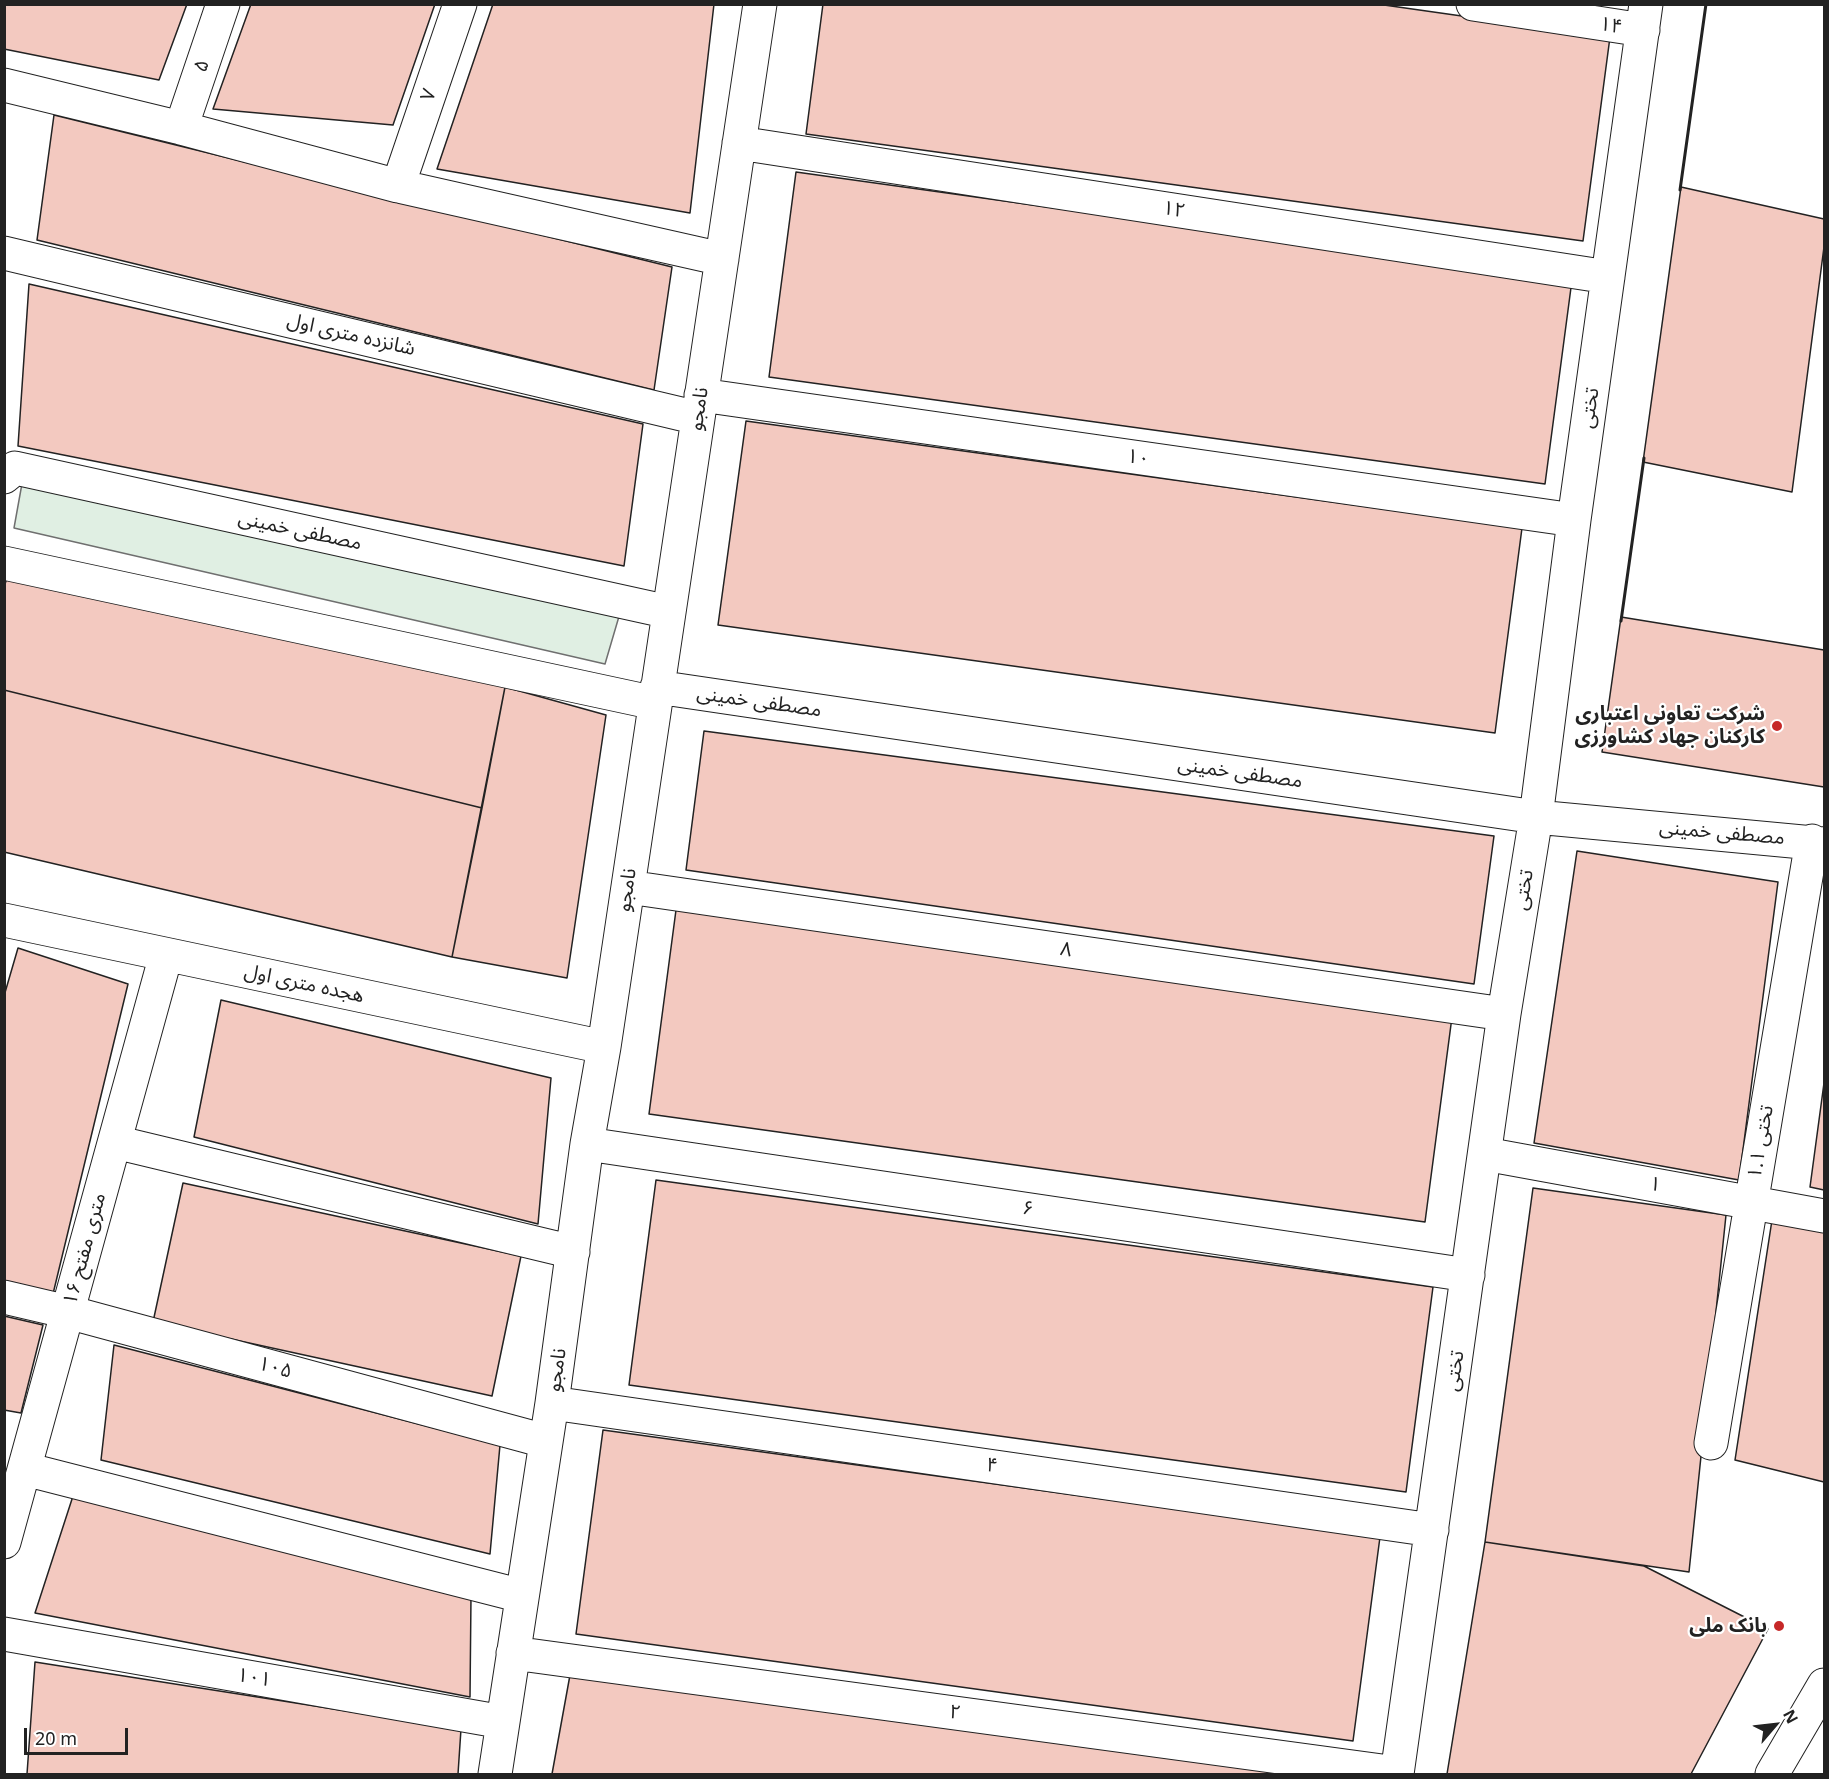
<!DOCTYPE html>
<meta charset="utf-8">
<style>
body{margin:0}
#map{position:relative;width:1829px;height:1779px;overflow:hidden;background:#fff;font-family:"Noto Sans",sans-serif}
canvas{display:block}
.frame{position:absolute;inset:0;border:6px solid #222;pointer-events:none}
.north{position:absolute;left:1745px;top:1695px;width:60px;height:60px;-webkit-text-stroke:4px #fff;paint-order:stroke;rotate:62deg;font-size:16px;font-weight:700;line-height:24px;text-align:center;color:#222}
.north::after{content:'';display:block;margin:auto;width:21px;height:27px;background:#222;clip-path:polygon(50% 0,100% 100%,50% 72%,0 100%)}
.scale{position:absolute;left:24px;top:1728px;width:104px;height:27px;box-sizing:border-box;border:3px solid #222;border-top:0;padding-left:8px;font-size:18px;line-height:21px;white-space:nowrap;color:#222;-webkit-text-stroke:4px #fff;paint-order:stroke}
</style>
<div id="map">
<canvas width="1829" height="1779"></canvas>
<div class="frame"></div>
<div class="north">N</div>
<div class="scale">20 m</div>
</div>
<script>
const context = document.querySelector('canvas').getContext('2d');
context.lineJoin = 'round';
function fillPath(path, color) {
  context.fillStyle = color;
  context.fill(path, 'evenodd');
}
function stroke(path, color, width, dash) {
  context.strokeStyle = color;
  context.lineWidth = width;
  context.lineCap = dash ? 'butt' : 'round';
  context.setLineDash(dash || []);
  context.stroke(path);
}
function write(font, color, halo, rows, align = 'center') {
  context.font = font + ' "Noto Sans","Noto Sans Arabic",sans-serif';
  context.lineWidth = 4.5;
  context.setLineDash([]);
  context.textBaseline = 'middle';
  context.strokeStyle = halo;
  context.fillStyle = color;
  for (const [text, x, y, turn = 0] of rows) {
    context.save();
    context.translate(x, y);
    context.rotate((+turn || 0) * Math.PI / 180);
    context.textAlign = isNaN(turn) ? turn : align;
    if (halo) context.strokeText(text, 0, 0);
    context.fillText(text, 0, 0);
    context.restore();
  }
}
const green = new Path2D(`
 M23 478 620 613 605 664 14 528Z`);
const building = new Path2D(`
 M4 4H187L159 80 4 49Z
 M251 4H435L393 125 213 109Z
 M493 4H714L690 213 437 169Z
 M823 4H1377L1610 37 1583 241 806 134Z
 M54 115 672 267 654 390 37 240Z
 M796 172 1572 280 1545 484 769 377Z
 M1681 187 1824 219V247L1792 492 1643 462Z
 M29 284 643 424 624 566 18 446Z
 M746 421 1522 528 1495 733 718 625Z
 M7 578 505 687 482 808 4 690V587Z
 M1621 617 1824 650V787L1602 752Z
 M505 687 606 715 567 978 452 957Z
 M4 690 482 808 452 957 4 852Z
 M704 731 1494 836 1474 984 686 870Z
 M1577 851 1778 882 1739 1180 1534 1143Z
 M676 910 1452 1017 1425 1222 649 1114Z
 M18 948 128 984 52 1298 4 1286V996Z
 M221 1000 551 1078 538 1224 194 1137Z
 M1824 1083V1190L1810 1187Z
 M656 1180 1433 1287 1406 1492 629 1385Z
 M183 1183 521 1256 492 1396 153 1322Z
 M1533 1188 1726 1215 1689 1572 1485 1542Z
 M1772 1220 1824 1231V1482L1735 1460Z
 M4 1316 43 1325 21 1413 4 1410Z
 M114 1345 500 1445 490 1554 101 1460Z
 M603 1430 1380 1537 1353 1741 576 1634Z
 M73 1496 471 1596 470 1697 35 1613Z
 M1485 1542 1644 1566 1768 1629 1691 1774H1447Z
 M35 1662 461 1729 458 1774H27Z
 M570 1675 1286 1774H552Z`);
const minor = new Path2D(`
 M1473 4 1643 30
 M4 85 181 128 398 186 722 259
 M181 128 223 4
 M739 143 1608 277
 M398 186 460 4
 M4 253 698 418
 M701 395 1574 520
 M4 477 15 468 669 612
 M4 563 655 703
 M657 687 1536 817 1824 844
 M628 887 1504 1014
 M4 920 604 1047
 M115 1142 573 1252
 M587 1144 1468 1275
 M1485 1154 1824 1216
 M4 1297 68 1312 545 1441
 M552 1403 1432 1530
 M1711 1443 1812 841
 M25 1469 522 1596
 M4 1542 166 955
 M4 1634 503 1722
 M513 1653 1397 1773
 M495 1774 552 1403 587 1144 604 1047 760 4
 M1397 1774 1504 1014 1536 817 1574 520 1646 4`);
const major = new Path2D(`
 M1772 1774 1824 1685`);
const wall = new Path2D(`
 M1680 190 1706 4
 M1621 621 1644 458`);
const markers = [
 [1777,726,6,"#c62828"],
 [1779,1626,6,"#c62828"]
];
const streetNames = [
 ["۱۴",1611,26,9],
 ["۵",202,66,-71],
 ["۷",429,95,-71],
 ["۱۲",1174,210,9],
 ["شانزده متری اول",351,335,13],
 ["تختی",1590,408,-82],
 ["نامجو",699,409,-82],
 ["۱۰",1138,458,8],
 ["مصطفی خمینی",300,531,12],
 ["مصطفی خمینی",759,702,8],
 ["مصطفی خمینی",1240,773,8],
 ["مصطفی خمینی",1722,833,5],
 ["نامجو",627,890,-82],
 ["تختی",1524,890,-81],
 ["۸",1066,950,8],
 ["هجده متری اول",304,984,12],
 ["تختی ۱.۱",1761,1142,-80],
 ["۱",1655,1185,10],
 ["۶",1028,1209,8],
 ["۱۶ متری مفتح",85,1249,-75],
 ["۱۰۵",275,1368,15],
 ["نامجو",557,1370,-82],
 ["تختی",1455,1371,-82],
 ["۴",992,1466,8],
 ["۱۰۱",254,1678,10],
 ["۲",955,1713,8]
];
const poiNames = [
 ["شرکت تعاونی اعتباری",1765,714],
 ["کارکنان جهاد کشاورزی",1765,737],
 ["بانک ملی",1767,1626]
];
fillPath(green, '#e0efe3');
stroke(green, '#6f6f6f', 1.5);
fillPath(building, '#f3c9c0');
stroke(building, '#222', 1.5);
stroke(minor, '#222', 35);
stroke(major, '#222', 35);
stroke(minor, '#fff', 33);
stroke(major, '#fff', 33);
stroke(wall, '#222', 3);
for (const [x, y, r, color] of markers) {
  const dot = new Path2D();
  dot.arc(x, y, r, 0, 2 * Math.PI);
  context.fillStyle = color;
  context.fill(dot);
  stroke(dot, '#fff', 2);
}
write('20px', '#222', '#fff', streetNames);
write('bold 20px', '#222', '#fff', poiNames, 'right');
</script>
